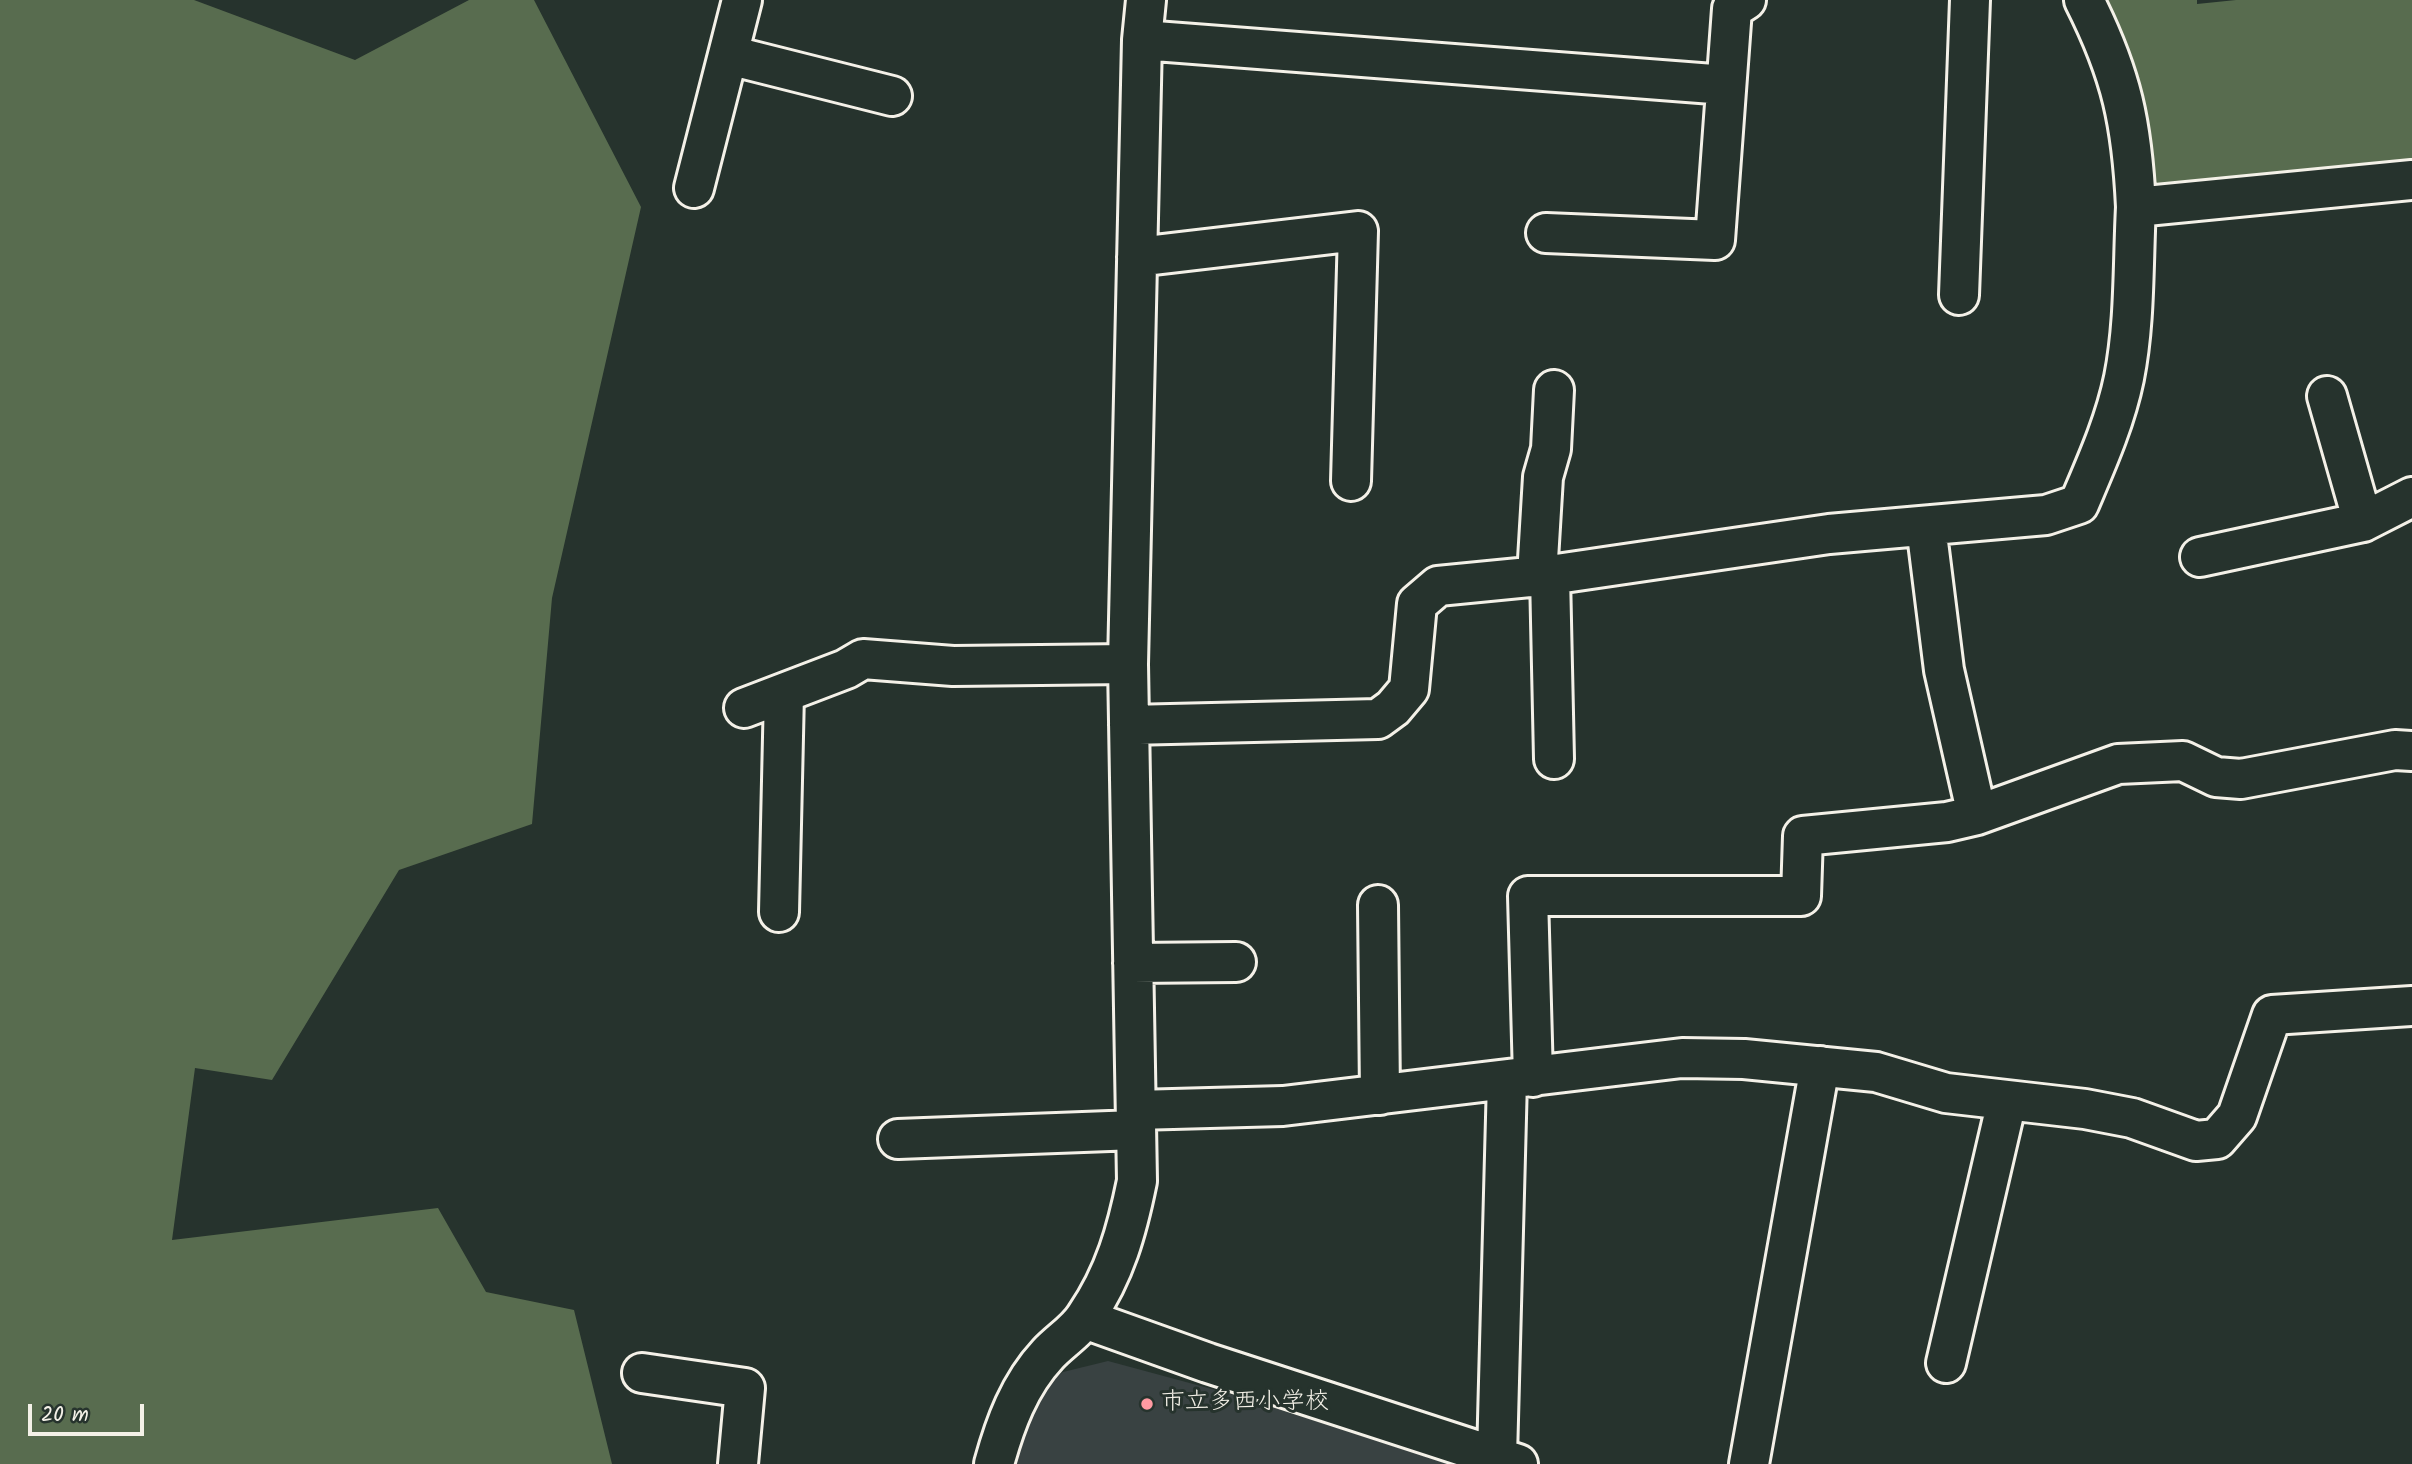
<!DOCTYPE html>
<meta charset="utf-8">
<style>
body{margin:0}
#map{position:relative;width:2412px;height:1464px;overflow:hidden;background:#26332d;font-family:Kalam,sans-serif}
canvas{display:block}
.scale{position:absolute;left:28px;top:1404px;width:116px;height:32px;box-sizing:border-box;border:4px solid #f4f1e8;border-top:0;padding-left:9px;font-size:21px;line-height:24px;white-space:nowrap;color:#f4f1e8;-webkit-text-stroke:5px #26332d;paint-order:stroke}
</style>
<div id="map">
<canvas width="2412" height="1464"></canvas>
<div class="scale">20 m</div>
</div>
<script>
const context = document.querySelector('canvas').getContext('2d');
context.lineJoin = 'round';
function fillPath(path, color) {
  context.fillStyle = color;
  context.fill(path, 'evenodd');
}
function stroke(path, color, width, dash) {
  context.strokeStyle = color;
  context.lineWidth = width;
  context.lineCap = dash ? 'butt' : 'round';
  context.setLineDash(dash || []);
  context.stroke(path);
}
function write(font, color, halo, rows, align = 'center') {
  context.font = font + ' Kalam,"Klee One",sans-serif';
  context.lineWidth = 6;
  context.setLineDash([]);
  context.textBaseline = 'middle';
  context.strokeStyle = halo;
  context.fillStyle = color;
  for (const [text, x, y, turn = 0] of rows) {
    context.save();
    context.translate(x, y);
    context.rotate((+turn || 0) * Math.PI / 180);
    context.textAlign = isNaN(turn) ? turn : align;
    if (halo) context.strokeText(text, 0, 0);
    context.fillText(text, 0, 0);
    context.restore();
  }
}
const built = new Path2D(`
 M1108 1361 1234 1395 1449 1464H1012L1038 1393 1063 1372Z`);
const green = new Path2D(`
 M0 0H194L355 60 469 0H534L641 207 552 598 532 824 399 870 272 1080 195 1068 172 1240 438 1208 486 1292 574 1310 612 1464H0Z
 M2100 0H2197V4L2236 0H2412V171L2152 194Z`);
const minor = new Path2D(`
 M2084 0C2122 75 2132 124 2136 207
 M1142 40 1726 85
 M729 55 892 96
 M694 188 742 0
 M1546 233 1715 240 1732 9 1746 0
 M1137 257 1358 231 1351 481
 M1959 295 1970 0
 M2327 396 2363 522
 M1926 526 1944 670 1977 815
 M2200 557 2363 522 2412 497
 M1550 575 1554 759
 M1537 576 1543 477 1551 449 1554 390
 M744 708 846 669 863 659 953 666 1128 664
 M1129 725 1378 719 1393 708 1409 689 1417 604 1438 586 1550 575 1829 534 2046 515 2079 504C2096 464 2115 422 2124 378 2135 323 2133 264 2136 207L2412 180
 M1378 905 1380 1095
 M779 912 784 693
 M1133 963 1236 962
 M1533 1077 1528 896H1801L1803 836 1947 822 1977 815 2118 764 2183 761 2216 777 2241 779 2395 750 2412 751
 M1136 1110 1283 1106 1682 1058 1744 1059 1876 1072 1946 1093 2085 1109 2132 1118 2196 1141 2217 1139 2237 1116 2272 1015 2412 1006
 M898 1139 1136 1130
 M1085 1319 1208 1363 1518 1464
 M1946 1363 2007 1101
 M642 1373 745 1388 738 1464
 M1497 1457 1507 1080
 M994 1464C1005 1424 1019 1385 1048 1354 1060 1341 1077 1331 1086 1316 1115 1274 1127 1230 1137 1181L1128 664 1142 40 1146 0
 M1749 1464 1820 1066`);
const markers = [
 [1147,1404,7,"#ff9aa2"]
];
const poiNames = [
 ["市立多西小学校",1161,1404]
];
fillPath(built, '#394242');
fillPath(green, '#586c4f');
stroke(minor, '#f4f1e8', 44);
stroke(minor, '#26332d', 38);
for (const [x, y, r, color] of markers) {
  const dot = new Path2D();
  dot.arc(x, y, r, 0, 2 * Math.PI);
  context.fillStyle = color;
  context.fill(dot);
  stroke(dot, '#26332d', 2.5);
}
write('24px', '#f4f1e8', '#26332d', poiNames, 'left');
</script>
